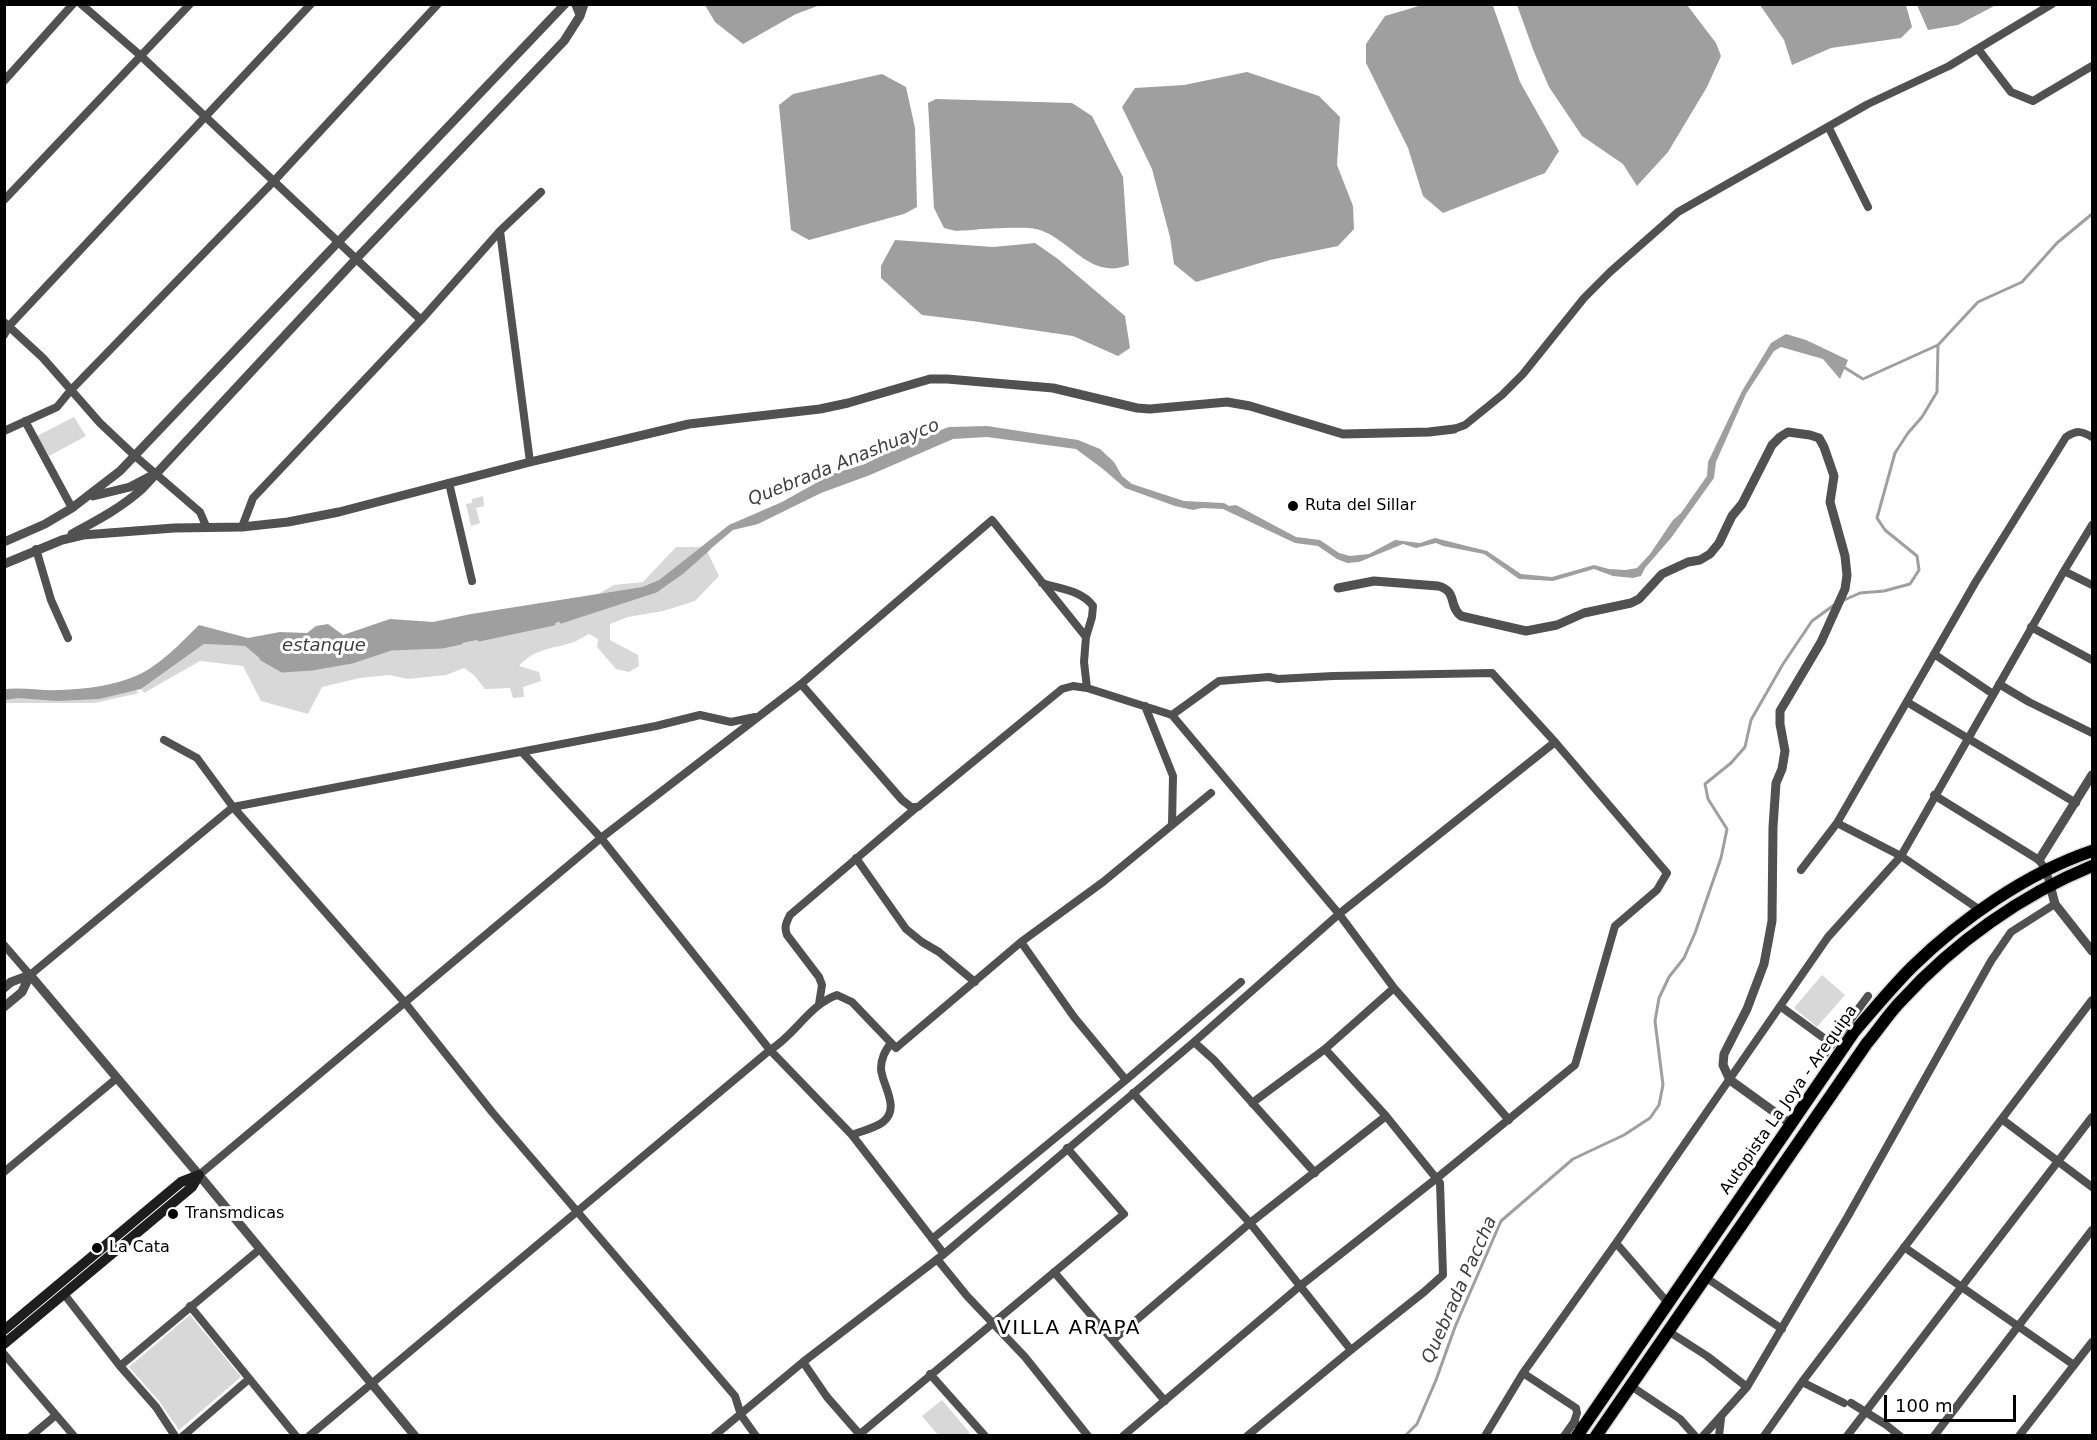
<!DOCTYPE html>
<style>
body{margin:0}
#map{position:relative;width:2097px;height:1440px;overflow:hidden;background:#fff;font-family:"DejaVu Sans",sans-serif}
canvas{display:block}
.frame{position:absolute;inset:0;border:6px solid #000;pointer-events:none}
.scale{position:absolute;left:1884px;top:1395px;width:132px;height:27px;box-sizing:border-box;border:3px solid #000;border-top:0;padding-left:8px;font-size:18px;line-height:21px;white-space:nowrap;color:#000;-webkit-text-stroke:4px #fff;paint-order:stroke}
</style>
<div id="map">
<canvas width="2097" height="1440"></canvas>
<div class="frame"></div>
<div class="scale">100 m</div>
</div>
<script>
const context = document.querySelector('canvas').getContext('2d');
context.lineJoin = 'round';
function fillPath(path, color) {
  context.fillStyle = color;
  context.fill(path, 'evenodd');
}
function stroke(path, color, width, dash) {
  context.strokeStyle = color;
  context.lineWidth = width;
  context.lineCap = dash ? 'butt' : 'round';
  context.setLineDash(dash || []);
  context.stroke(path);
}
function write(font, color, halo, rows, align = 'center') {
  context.font = font + ' "DejaVu Sans",sans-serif';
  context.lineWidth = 6;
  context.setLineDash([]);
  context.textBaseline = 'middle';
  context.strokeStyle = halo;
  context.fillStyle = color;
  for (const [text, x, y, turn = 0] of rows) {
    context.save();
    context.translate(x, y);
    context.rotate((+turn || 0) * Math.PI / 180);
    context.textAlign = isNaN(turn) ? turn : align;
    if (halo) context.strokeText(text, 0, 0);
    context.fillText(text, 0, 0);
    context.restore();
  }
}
const green = new Path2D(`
 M74 417 86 436 49 456 37 436Z
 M483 496 484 506 476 508 480 523 471 526 466 504 472 503V499Z
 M676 547H701L659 580 642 587 598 594 614 585 643 582Z
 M707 551 719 576 695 601 663 611 628 617 610 624V640L638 655 639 666 629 672 616 669 597 647 598 639 589 634C583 637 577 641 571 643 551 649 534 649 519 666L539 672 541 681 523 687 524 697 513 698 510 688 485 689 474 675 464 668 446 675 408 679 388 675 360 678 322 687 308 714 261 701 243 666 200 661 144 693 141 689 204 644 245 646 263 661 282 671 312 669 352 662 391 649 442 647 543 627 656 591 683 572Z
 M129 684 139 693 95 703H5V690L62 696Z
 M1822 975 1845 995 1817 1027 1794 1008Z
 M190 1315 241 1377 179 1430 159 1401 129 1367Z
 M942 1400 970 1433 966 1435H938L922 1416Z`);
const water = new Path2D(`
 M705 5H820L796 14 743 44 715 22Z
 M1422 5 1489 4 1493 6 1520 82 1559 151 1545 173 1443 213 1423 196 1408 148 1366 63V44L1385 16Z
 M1517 5H1687L1716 43 1721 56 1707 87 1668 152 1637 186 1623 164 1582 136 1549 87 1534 52Z
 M1760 5H1906L1912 27 1901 38 1831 48 1792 65 1784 40Z
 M1917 5V4L1996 5 1958 25 1928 30Z
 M1247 72 1319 96 1340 117 1337 165 1353 206 1354 229 1338 246 1270 260 1196 282 1174 264 1170 237 1152 169 1122 107 1135 88 1184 85Z
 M882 74 906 87 915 128 917 207 904 214 809 240 791 230 779 105 793 94Z
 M936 99 1072 103 1092 116 1123 177 1129 265C1090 280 1072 241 1040 230 1027 225 973 230 956 231L944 228 934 208 928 103Z
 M895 240 993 247 1035 243 1058 259 1125 316 1130 348 1118 356 1073 336 972 321 922 315 881 278V266Z
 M1786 334 1806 340 1848 360 1840 379 1823 359 1781 347 1774 351 1746 394 1716 462 1714 478 1671 538 1645 568 1641 576 1633 578 1613 576 1594 569 1553 581 1519 579 1484 554 1443 546 1436 543 1416 548 1403 544 1359 562 1347 563 1337 559 1318 546 1295 543 1223 509 1202 508 1193 510 1175 506 1125 488 1103 469 1076 449 987 437 953 439 870 475 821 493 758 524 733 530 683 572 656 591 543 627 442 647 391 649 352 662 312 669 282 671 263 661 245 646 204 644 141 689 99 699 57 701 18 698 5 700V689C23 687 42 691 60 690 86 689 114 686 138 675 160 665 182 642 199 625L248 638 280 632 307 633 316 626 328 624 343 635 390 619 433 622 471 614 642 587 659 580 729 525 782 502 832 474 865 464 911 441 949 427 987 426 1078 440 1100 449 1114 462 1122 476 1132 484 1184 501 1224 503 1229 506 1236 505 1296 537 1320 540 1339 553 1350 556 1369 554 1395 540 1420 543 1435 538 1487 551 1521 574 1552 577 1594 565 1609 569 1625 570 1637 568 1650 554 1673 520 1681 513 1707 476 1708 462 1742 391 1771 343Z`);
const stream = new Path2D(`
 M1842 366 1863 379 1938 345 1978 302 2022 282 2057 243 2092 214
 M1842 601 1860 593 1884 591 1910 584 1919 570 1917 556 1885 530 1877 518 1895 453 1908 433 1922 417 1937 392 1938 345
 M561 622 656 591 683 572 709 549
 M479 640 554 624
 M261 659 282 671 312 669 352 662 391 649 442 647 461 643
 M1405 1436 1417 1424 1436 1380 1455 1327 1501 1221 1573 1159 1624 1135 1650 1118 1659 1105 1663 1085 1655 1021 1659 998 1669 977 1684 958 1695 933 1721 858 1727 829 1708 799 1705 784 1731 763 1745 747 1751 720 1783 664 1812 621 1834 605`);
const minor = new Path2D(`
 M81 4 141 56 421 320
 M575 4 580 16
 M1978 49 2011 92 2033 101 2092 66
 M4 81 73 4
 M1829 128 1868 207
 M4 200 190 4
 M500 231 530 462
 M4 322 43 358 100 423 135 456 200 512 206 526
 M4 335 9 326 311 4
 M25 421 72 508
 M1454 429 1465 425 1502 395 1523 374 1584 298 1610 272 1678 212 1868 104 1949 66 2052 4
 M4 431 57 407 71 390 274 181 438 4
 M449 483 472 581
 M242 527 253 498 421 320 500 231 541 192
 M36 549 51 600 68 638
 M2064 571 2092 525
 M1042 583C1060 589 1081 590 1093 606L1092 617 1086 637
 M2031 627 2092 660
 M1934 654 1993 694
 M801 684 902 800 911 807H918L1062 689 1073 686 1087 688 1172 715 1339 914 1394 988 1509 1120
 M1999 684 2029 702 2092 733
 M1907 702 2076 803
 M1145 706 1173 776 1172 825
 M164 740 197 758 233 807 406 1004 492 1112 735 1396 741 1415 756 1436
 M522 752 601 838 770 1050 852 1135 944 1254
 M1934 795 2039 860 2046 870 2050 885
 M1837 823 1901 856 1980 910
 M856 858 906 929 922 942 939 952 975 982
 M1801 870 1837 823 1975 583 2066 437C2077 430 2082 431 2092 437
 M1021 942 1074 1017 1126 1080
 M4 945 30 975 233 807 656 726 700 715 731 722 755 717
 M819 1004 822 985 819 977 787 935C784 927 786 923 790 915L917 807
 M1780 1006 1832 1044 1868 996
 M1194 1042 1214 1060 1315 1173
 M1823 1056 1832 1044
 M1133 1093 1250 1223 1351 1350
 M1252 1103 1325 1049 1394 988
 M2003 1120 2092 1187
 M852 1135C862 1131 875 1128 883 1122 901 1108 882 1085 881 1069 881 1058 885 1051 891 1043
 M4 1172 117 1078
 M199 1175 601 838 801 684 992 520 1086 637 1084 662 1087 688
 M932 1239 1126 1080 1241 982
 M1616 1243 1668 1303
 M1904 1247 2074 1365
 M937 1259 967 1296 1025 1357 1088 1436
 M1054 1272 1165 1401
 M1705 1277 1782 1329
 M64 1294 120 1366 156 1407 175 1436
 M190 1306 296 1436
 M1668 1331 1707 1356 1747 1387
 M1113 1340 1250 1223 1386 1116
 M4 1354 74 1436
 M803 1362 827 1397 861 1436
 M120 1366 260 1249
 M1523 1373 1576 1408 1577 1413 1574 1422 1582 1429
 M930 1374 985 1436
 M1802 1382 1844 1403
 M1631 1386 1680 1419 1695 1436
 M1851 1403 1885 1424 1900 1436
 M860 1434 1124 1214 1067 1148
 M31 1436 56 1415
 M183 1436 249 1379
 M309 1436 770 1050C795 1035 809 1005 837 995L852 1002 896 1048 1021 942 1103 882 1211 793
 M714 1436 803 1362 944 1254 1194 1042 1339 914 1555 742
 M1123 1436 1300 1286 1437 1178 1575 1065 1615 926 1657 890 1667 873 1555 742 1492 673 1333 676 1278 679 1269 677 1219 681 1172 715
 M1247 1436 1351 1350 1424 1292 1443 1275 1440 1183 1386 1116 1325 1049
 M1485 1436 1523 1373 1616 1243 1828 937 1901 856 2064 571 2092 585
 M1564 1436 1574 1422
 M1703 1436 1747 1387 1848 1216 1991 961 2011 932 2055 904
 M1719 1436 1721 1418
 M1764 1436 1802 1382 2092 1000
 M1847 1436 2092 1117
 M1934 1436 2092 1230
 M2019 1436 2092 1342`);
const tertiary = new Path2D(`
 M93 496 130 487 151 476
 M72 534C96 521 121 508 142 489L356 259 564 41 580 16 584 4
 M4 542 45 524 72 508 120 471 565 4
 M4 564 62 540 83 535 174 528 242 527 288 522 339 512 530 462 689 424 820 409 848 403 930 379H947L1053 388 1137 408 1150 409 1227 402 1250 406 1343 434 1429 432 1454 429
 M1338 588 1374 581 1438 586C1458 591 1448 606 1461 616L1526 631 1557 625 1584 613 1631 603 1639 599 1662 574 1688 562 1700 560 1710 554 1719 543 1732 516 1742 504 1772 445 1780 437 1788 432 1810 435 1819 438 1824 447 1834 476 1830 502 1845 556 1847 575 1845 589 1821 642 1780 711V724L1785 751 1782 769 1776 783 1773 827 1772 921 1764 964 1747 1009 1724 1054 1723 1065 1730 1080 1791 1124
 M2039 860 2092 775
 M2050 885 2055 904 2092 951
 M30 975 199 1175 415 1436
 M4 988 11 982 30 975
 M4 1007 22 992 30 975`);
const secondary = new Path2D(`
 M4 1330 181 1182 199 1175
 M4 1344 192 1187 199 1175`);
const primary = new Path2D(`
 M1577 1436 1854 1032C1873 1010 1892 987 1912 967 1961 919 2027 873 2092 851
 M1596 1436 1867 1043C1879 1029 1889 1013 1902 1000 1954 943 2021 895 2092 866`);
const markers = [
 [1293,506,6,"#000"],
 [173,1214,6,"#000"],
 [97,1248,6,"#000"]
];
const poiNames = [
 ["Ruta del Sillar",1305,506],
 ["Transmdicas",185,1214],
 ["La Cata",109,1248]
];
const streetNames = [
 ["Autopista La Joya - Arequipa",1789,1100,-55]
];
const waterNames = [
 ["Quebrada Anashuayco",844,463,-22],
 ["estanque",324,646],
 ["Quebrada Paccha",1460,1290,-66]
];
const quarterNames = [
 ["VILLA ARAPA",1069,1329]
];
fillPath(green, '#d8d8d8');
fillPath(water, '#9f9f9f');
stroke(stream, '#9f9f9f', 3);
stroke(primary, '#dbdbdb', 15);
stroke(minor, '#515151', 8);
stroke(tertiary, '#515151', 9);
stroke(secondary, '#1e1e1e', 10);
stroke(primary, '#000', 12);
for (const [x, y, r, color] of markers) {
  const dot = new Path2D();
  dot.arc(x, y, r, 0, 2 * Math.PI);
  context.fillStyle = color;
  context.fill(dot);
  stroke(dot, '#fff', 2);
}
write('16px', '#000', '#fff', poiNames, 'left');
write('16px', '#000', '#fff', streetNames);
write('italic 18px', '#404040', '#fff', waterNames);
context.letterSpacing = '1.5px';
write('20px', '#000', '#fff', quarterNames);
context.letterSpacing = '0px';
</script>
